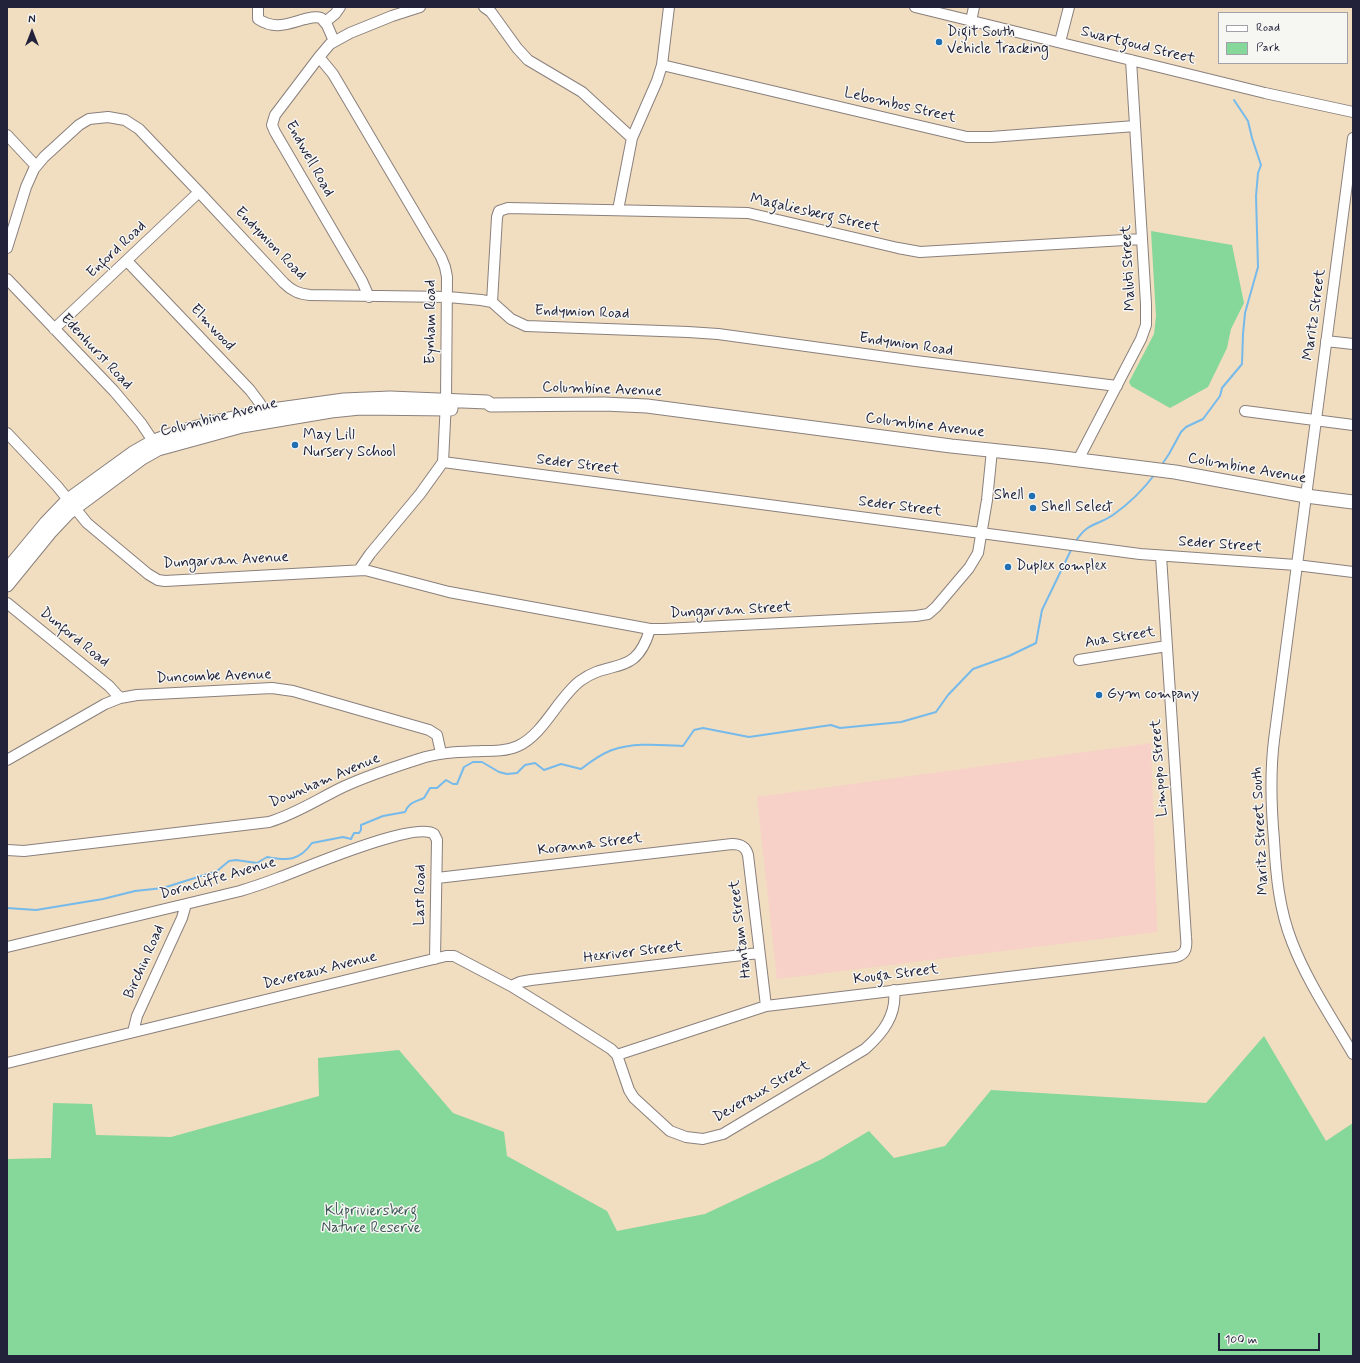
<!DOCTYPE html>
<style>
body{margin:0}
#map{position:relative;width:1360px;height:1363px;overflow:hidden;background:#f1ddbf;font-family:Mynerve,sans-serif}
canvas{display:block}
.frame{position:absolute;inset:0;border:8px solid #22223b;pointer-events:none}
.legend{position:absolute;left:1218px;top:12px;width:130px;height:52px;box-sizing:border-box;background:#f6f6f2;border:1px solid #a1a1a9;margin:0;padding:5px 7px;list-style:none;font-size:12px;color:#22223b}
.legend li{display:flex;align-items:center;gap:8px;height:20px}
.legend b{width:20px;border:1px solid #a1a1a9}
.north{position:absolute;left:12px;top:12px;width:40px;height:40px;-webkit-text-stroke:3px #f6f6f2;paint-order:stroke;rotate:0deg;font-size:11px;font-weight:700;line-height:16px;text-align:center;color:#22223b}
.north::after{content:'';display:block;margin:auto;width:14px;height:18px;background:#22223b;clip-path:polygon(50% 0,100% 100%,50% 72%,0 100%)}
.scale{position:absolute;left:1218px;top:1333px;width:102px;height:18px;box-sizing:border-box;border:2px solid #22223b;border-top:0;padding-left:5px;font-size:12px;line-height:14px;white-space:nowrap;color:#22223b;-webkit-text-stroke:3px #f6f6f2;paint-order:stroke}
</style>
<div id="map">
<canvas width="1360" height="1363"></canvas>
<div class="frame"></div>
<ul class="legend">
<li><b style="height:5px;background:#fff"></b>Road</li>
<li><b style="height:11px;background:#85d89a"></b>Park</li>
</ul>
<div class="north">N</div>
<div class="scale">100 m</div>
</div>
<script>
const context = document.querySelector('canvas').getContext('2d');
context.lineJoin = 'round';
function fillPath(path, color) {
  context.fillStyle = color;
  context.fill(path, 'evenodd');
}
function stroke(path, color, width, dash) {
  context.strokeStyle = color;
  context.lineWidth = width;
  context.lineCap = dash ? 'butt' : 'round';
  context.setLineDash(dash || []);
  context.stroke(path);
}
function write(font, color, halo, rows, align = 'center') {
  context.font = font + ' Mynerve,sans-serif';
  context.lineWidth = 3;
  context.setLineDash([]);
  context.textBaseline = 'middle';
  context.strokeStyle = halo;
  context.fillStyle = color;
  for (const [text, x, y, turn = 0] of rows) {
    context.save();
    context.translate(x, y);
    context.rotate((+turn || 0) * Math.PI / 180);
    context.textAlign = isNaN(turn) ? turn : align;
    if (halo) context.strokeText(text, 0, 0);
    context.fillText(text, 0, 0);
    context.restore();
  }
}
const built = new Path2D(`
 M1151 743 1157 932 777 979 757 797Z`);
const green = new Path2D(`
 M1151 231 1232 245 1244 303 1231 329 1227 348 1208 387 1170 408 1131 386 1129 382 1154 334 1156 316Z
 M1264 1036 1326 1141 1353 1123V1356H7V1159L51 1158 53 1103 92 1104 96 1135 171 1137 319 1096 318 1058 399 1050 453 1113 504 1132 507 1156 607 1211 617 1231 705 1214 822 1159 869 1131 894 1158 945 1146 991 1090 1206 1103Z`);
const stream = new Path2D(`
 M1161 466 1169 454 1181 432 1186 427 1203 419 1220 396 1222 388 1242 364 1243 334 1245 313 1258 267 1256 196 1258 173 1261 165 1252 138 1248 121 1234 100
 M1076 541C1088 522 1097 526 1113 515 1130 503 1143 490 1155 474
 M7 908 36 910 103 899 135 891 163 888 217 871 229 861 236 860 257 863 267 857C288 861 299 861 312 843L343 837 351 839 354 833H359L361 830V825L383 816 405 812C409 802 415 802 424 798L430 788H437L446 780 453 784H457L464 767 473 762H482L499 772 507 774 517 773 525 765 535 763 544 770 561 764 581 769C590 762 601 754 612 750 634 742 661 745 683 746L694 730 703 728 749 737 831 725 840 728 901 722 936 712 948 695 973 669 1009 656 1036 643 1042 610 1072 548`);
const minor = new Path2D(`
 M258 7V19C275 30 287 24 305 19 310 18 315 16 321 18L327 25 334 41
 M484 7 491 12 517 48 528 60 582 92 632 138
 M915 7 1265 93 1353 112
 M971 21 974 7
 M325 22 335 14 340 7
 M1060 42 1069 7
 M319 57 333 74 441 257 445 267 447 277 446 401 443 462 420 494 370 554 359 570
 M662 65 967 137H991L1135 126
 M7 135 36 166
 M1353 138 1274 740C1270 773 1271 806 1274 840 1276 875 1279 909 1292 942 1307 981 1332 1018 1353 1054
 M618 210 632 138 657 81 662 65 669 7
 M7 248 26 187 34 169 44 157 79 125 89 119 108 117 125 120 139 129 199 192 284 283C292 291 299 294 310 295L448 297 481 300 492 302 511 319 526 326 688 332 718 334 916 361 1117 386
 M127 261 250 390 259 402 268 416
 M7 279 114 391 141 423 157 447
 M369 297 362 281 275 132 272 125 275 115 319 57 330 44 350 33 392 16 420 7
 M492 302 497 217 499 211 508 208 748 213 898 248 920 252 1142 239
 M54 329 199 192
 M1326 341 1353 344
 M1245 411 1353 425
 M7 433 57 486 87 523 148 574 158 580 165 581 365 570 449 592 650 629H664L916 616 928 614 936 607 969 568 978 553 987 500 992 450
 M1078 460 1141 339 1146 325V304L1131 60
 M443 462 1140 554 1296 565 1353 572
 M7 603 109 686 120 698
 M1079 660 1167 646
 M7 760 105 704 120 698 137 695 272 688 293 691 429 730 437 735 441 753
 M7 850 24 851 269 822C296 814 318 799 343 787 367 776 394 767 419 759 440 752 460 752 482 751 494 751 507 751 518 746 544 734 557 699 580 681 611 658 636 678 650 629
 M437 878 732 844C741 844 746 847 748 855L766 1006
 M7 947 240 891C253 887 265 883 278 878 303 869 415 820 434 834L437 840 435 959
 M511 986 520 982 531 980 759 953
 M133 1032 137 1016 182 918 186 904
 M617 1055 766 1006 1176 957C1187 954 1187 946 1186 937L1161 556
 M7 1063 413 964 446 956H454L511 986 550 1010 611 1049 617 1055 629 1090 634 1098 670 1131 686 1137 703 1139 723 1134 865 1049C883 1033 897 1015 894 990`);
const major = new Path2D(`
 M7 570 46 523 68 500 133 453 154 441 173 434 215 422 265 411 344 400 390 398 487 402 491 405 604 404 647 406 951 446 1047 456 1175 472 1306 496 1353 502
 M7 585 51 531 68 513 142 458 158 449 242 426 331 411 360 408 451 409`);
const markers = [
 [939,42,4,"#1f6fb2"],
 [295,445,4,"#1f6fb2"],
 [1032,496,4,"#1f6fb2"],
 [1033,508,4,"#1f6fb2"],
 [1008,567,4,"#1f6fb2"],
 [1099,695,4,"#1f6fb2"]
];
const poiNames = [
 ["Digit South",947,33],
 ["Vehicle Tracking",947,50],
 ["May Lill",303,436],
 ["Nursery School",303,453],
 ["Shell",1024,496,"right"],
 ["Shell Select",1041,508],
 ["Duplex complex",1016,567],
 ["Gym company",1107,695]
];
const streetNames = [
 ["Swartgoud Street",1138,46,14],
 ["Lebombos Street",900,106,13],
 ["Endwell Road",309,159,61],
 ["Magaliesberg Street",815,214,13],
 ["Endymion Road",270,244,46],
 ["Enford Road",117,250,-43],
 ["Maluti Street",1129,268,-93],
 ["Endymion Road",582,313,2],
 ["Maritz Street",1315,315,-82],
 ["Eynham Road",432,322,-90],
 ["Elmwood",212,328,47],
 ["Endymion Road",906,345,8],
 ["Edenhurst Road",96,352,47],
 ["Columbine Avenue",602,390,2],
 ["Columbine Avenue",219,418,-14],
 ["Columbine Avenue",925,426,7],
 ["Seder Street",578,465,7],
 ["Columbine Avenue",1247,469,10],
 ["Seder Street",900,507,7],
 ["Seder Street",1220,545,4],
 ["Dungarvan Avenue",226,561,-3],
 ["Dungarvan Street",731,611,-3],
 ["Dunford Road",74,638,39],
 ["Aua Street",1120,638,-9],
 ["Duncombe Avenue",214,677,-2],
 ["Limpopo Street",1160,768,-94],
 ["Downham Avenue",325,781,-23],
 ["Maritz Street South",1261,831,-93],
 ["Koranna Street",590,845,-7],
 ["Dorncliffe Avenue",218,879,-16],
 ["Last Road",421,895,-89],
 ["Hantam Street",741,929,-97],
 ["Hexriver Street",633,953,-7],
 ["Birchin Road",145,962,-66],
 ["Devereaux Avenue",320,971,-14],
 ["Kouga Street",896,975,-7],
 ["Deveraux Street",762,1092,-30]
];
const parkNames = [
 ["Klipriviersberg",371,1212],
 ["Nature Reserve",371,1229]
];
fillPath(built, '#f7d1c8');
fillPath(green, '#85d89a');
stroke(stream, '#75baeb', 2);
stroke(minor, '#8a807d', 12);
stroke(major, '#8a807d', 15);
stroke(minor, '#fff', 10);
stroke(major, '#fff', 13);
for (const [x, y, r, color] of markers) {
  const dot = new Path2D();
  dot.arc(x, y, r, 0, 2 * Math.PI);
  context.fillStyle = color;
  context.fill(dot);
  stroke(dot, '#f6f6f2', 1.5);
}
write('15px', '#22223b', '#f6f6f2', poiNames, 'left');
write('15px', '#22223b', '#f6f6f2', streetNames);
write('15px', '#405958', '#f6f6f2', parkNames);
</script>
